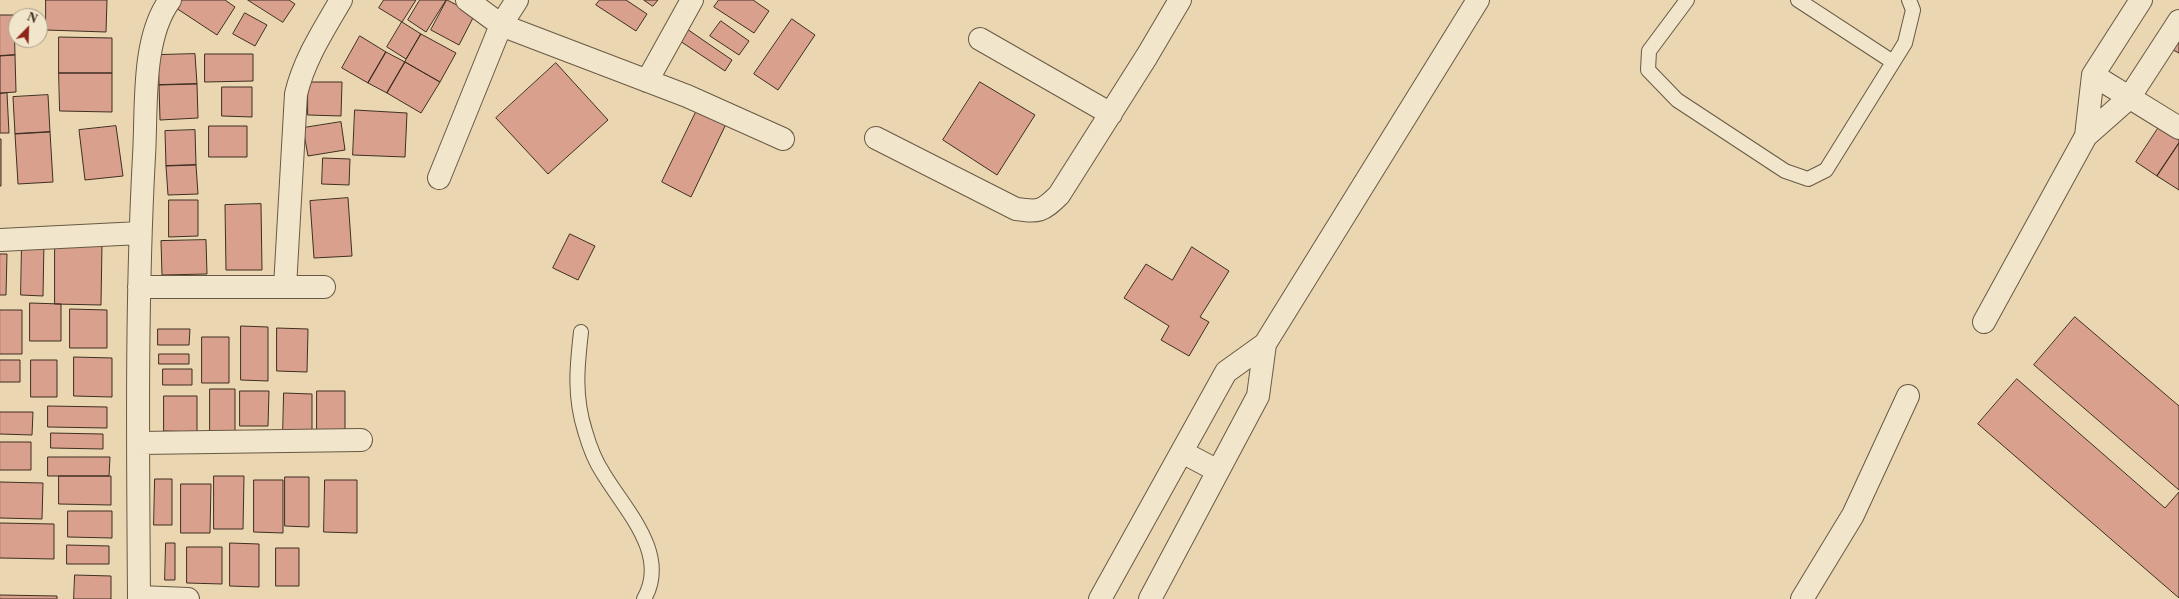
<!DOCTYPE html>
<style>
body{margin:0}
#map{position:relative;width:2179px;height:599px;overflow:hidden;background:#ead7b1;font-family:"Libre Caslon Text",serif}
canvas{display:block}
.north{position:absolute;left:8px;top:8px;width:40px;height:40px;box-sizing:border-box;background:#f1e5cc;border:1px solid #a99c87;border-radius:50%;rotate:23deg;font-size:11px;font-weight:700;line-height:16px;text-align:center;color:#3e2f20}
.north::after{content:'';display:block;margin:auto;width:14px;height:18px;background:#8f2418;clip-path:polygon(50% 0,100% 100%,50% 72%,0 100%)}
</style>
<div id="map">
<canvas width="2179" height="599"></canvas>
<div class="north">N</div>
</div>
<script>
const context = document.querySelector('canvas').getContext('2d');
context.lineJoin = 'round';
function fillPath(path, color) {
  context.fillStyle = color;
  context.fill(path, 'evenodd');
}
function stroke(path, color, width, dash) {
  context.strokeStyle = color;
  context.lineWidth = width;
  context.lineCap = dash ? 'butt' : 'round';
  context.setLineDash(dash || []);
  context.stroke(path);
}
const building = new Path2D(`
 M46 0H107L106 32 46 30Z
 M177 0H225L235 7 217 35 173 6Z
 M248 0H289L295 4 283 22Z
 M384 0H416L402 22 379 8Z
 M420 0H446L426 32 408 20Z
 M447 0 475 14 459 45 431 30Z
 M600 0H626L647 14 636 31 596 5Z
 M644 0H658L653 6Z
 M719 0H753L769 11 754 33 714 7Z
 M245 13 267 25 255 46 233 34Z
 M0 15H14L15 55 0 56Z
 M792 19 815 35 778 90 754 74Z
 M721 21 749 41 739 55 710 36Z
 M402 22 421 34 406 59 387 47Z
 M687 29 732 60 725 71 680 41Z
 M421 34 456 53 440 82 405 62Z
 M360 36 386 52 368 83 342 68Z
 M59 37 112 38V73H59Z
 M2179 42V53L2173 50Z
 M386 52 405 62 387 93 368 83Z
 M195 54 197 84 159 85 158 55Z
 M205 54H253V81L205 82Z
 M15 55 16 92 0 93V56Z
 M405 62 440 82 421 113 387 93Z
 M556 63 608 120 548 174 496 118Z
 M59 73H112V112L60 111Z
 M308 82H342L341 116 308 115Z
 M980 82 1035 115 997 175 943 140Z
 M197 84 198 118 160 120 159 85Z
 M222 87H252V117L222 116Z
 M7 93 9 133H0V94Z
 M48 95 50 132 15 134 13 97Z
 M698 108 727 122 691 197 662 182Z
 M355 110 407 113 405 157 353 155Z
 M341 122 345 150 308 156 303 128Z
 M116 126 123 176 85 180 79 130Z
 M209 126H247V157H209Z
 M2159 127 2179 140V143L2157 176 2136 162Z
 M195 130 196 165 166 166 165 131Z
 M50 132 53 182 18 184 15 134Z
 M0 139H1V186H0Z
 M2179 143V190L2157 176Z
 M323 158 350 159 349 185 322 184Z
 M196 165 198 194 168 195 166 166Z
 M348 198 352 256 314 258 310 201Z
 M169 200H198V236L169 237Z
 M261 204 262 270H226L225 205Z
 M570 234 595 246 578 280 553 268Z
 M206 240 207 274 162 275 161 241Z
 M22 241H44L43 296 21 295Z
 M55 243 102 244 101 305 55 304Z
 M1192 247 1229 271 1200 317 1209 322 1189 356 1161 340 1169 326 1124 298 1146 264 1172 280Z
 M0 254H7L6 295H0Z
 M30 303 61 304V341H30Z
 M70 309 107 310V348H70Z
 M0 310H22V354H0Z
 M2075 317 2179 406V490L2034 365Z
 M241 326 268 327V381L241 380Z
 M277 328 308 329 307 372 277 371Z
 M158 329H190L189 345H158Z
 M202 337H229V383H202Z
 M159 354H189V364H159Z
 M74 357 112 358V397L74 396Z
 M0 360H20V382H0Z
 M31 360H57V397H31Z
 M163 369H192V385H163Z
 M2017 379 2165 508 2179 492V598L1978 424Z
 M210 389H235V431H210Z
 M240 391H269L268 426H240Z
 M317 391H345V433H317Z
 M284 393 312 394V435H283Z
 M164 396H197V432L164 431Z
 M48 406 107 407V428L48 427Z
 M0 412H33L32 435 0 434Z
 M51 433 103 434V449L51 448Z
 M0 442H31V470H0Z
 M48 457H110L109 476H48Z
 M59 476H111V505L59 504Z
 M214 476H244L243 529H214Z
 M285 477H309V527L285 526Z
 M155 479H172V525H154Z
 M254 480H283V533L254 532Z
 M325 480H357V533L324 532Z
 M0 482 43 483 42 519 0 518Z
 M181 484H211L210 533H181Z
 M68 511H112V538L68 537Z
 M0 523 54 524V559L0 558Z
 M166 543H175V580H165Z
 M230 543 259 544V587L230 586Z
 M67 545 109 546V564H67Z
 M187 547H222V584L187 583Z
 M276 548H299V586H276Z
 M75 575 111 576V599H74Z
 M0 595 57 596V599H0Z`);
const lane = new Path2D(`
 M1687 0 1649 51 1648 70 1677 100 1785 171 1808 179 1826 170 1905 43 1913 10 1909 0
 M1798 0 1893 62
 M581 332C577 367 574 396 585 431 589 445 595 461 603 473 625 510 670 554 644 599`);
const street = new Path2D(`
 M467 0 501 25 687 96 783 139
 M980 39 1111 114
 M2093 75 2179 128
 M647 81 692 0
 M2086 136 2093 75 2141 0
 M876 138 1016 209C1039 212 1042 212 1059 195L1147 56 1180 0
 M439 178 501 25 517 0
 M0 240 140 233
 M139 287H324
 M285 287 296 94C304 60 323 31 341 0
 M1984 322 2086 136 2129 98 2179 21
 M139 443 361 440
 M1182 452 1218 471
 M139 597 188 599
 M139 599C138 452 136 304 144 156 147 109 141 39 170 0
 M1100 599 1226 372 1265 344 1478 0
 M1150 599 1258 396 1265 344
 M1802 599 1853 515 1908 396`);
fillPath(building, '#daa08e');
stroke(building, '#3e2f20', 1);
stroke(lane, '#695944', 16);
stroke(street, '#695944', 24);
stroke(lane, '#f1e5cc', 14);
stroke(street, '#f1e5cc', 22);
</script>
